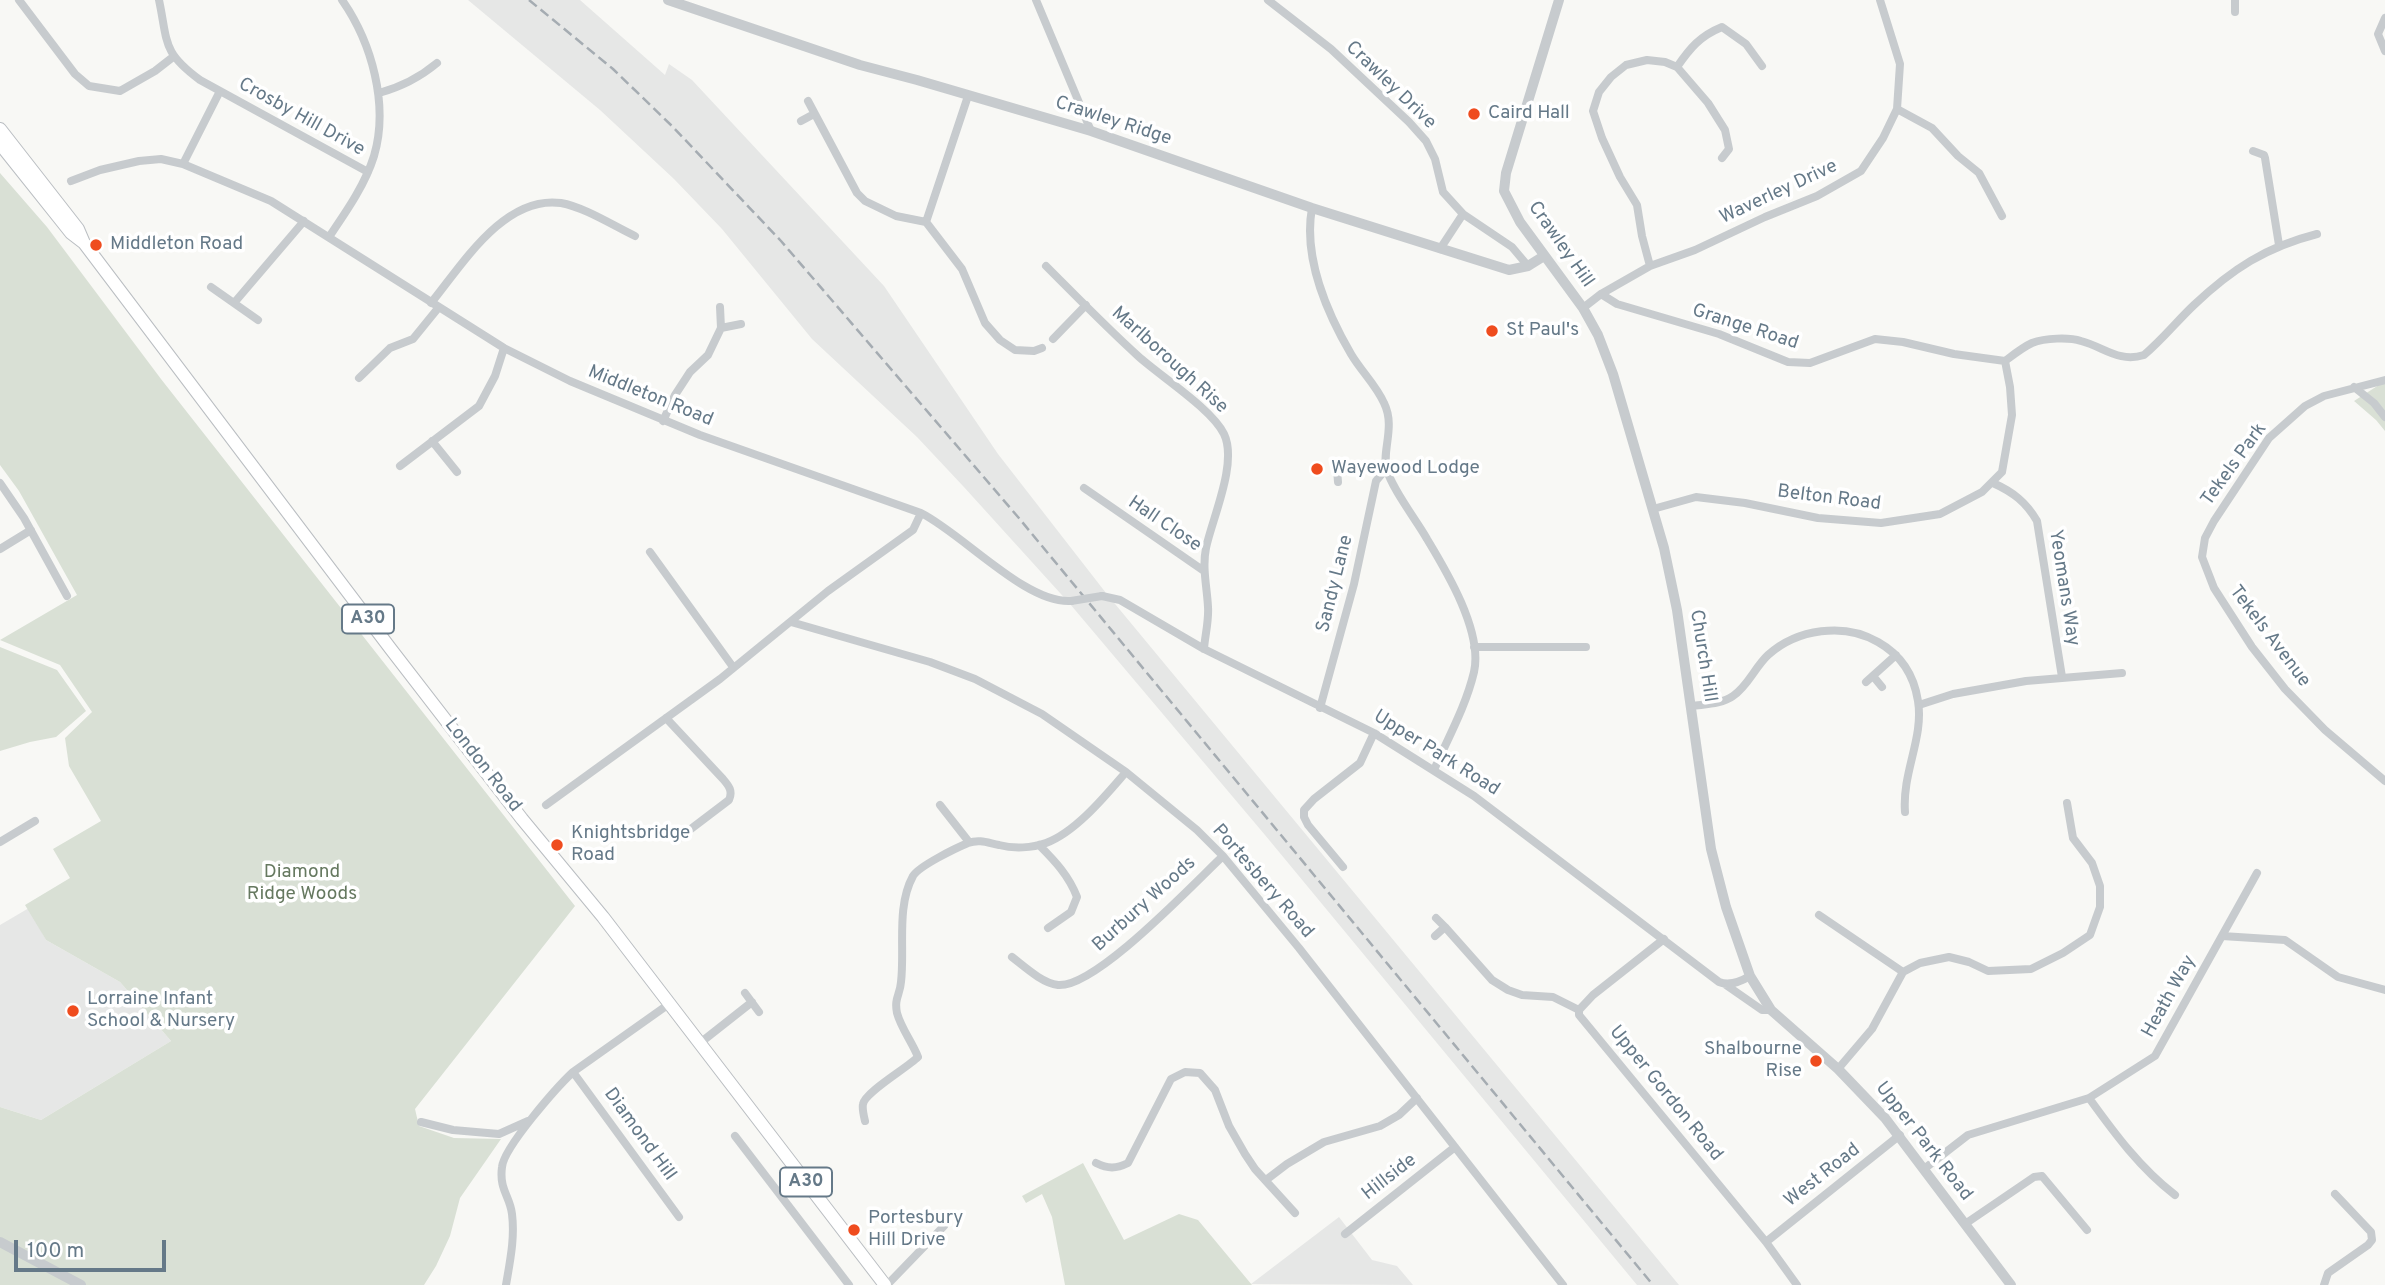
<!DOCTYPE html>
<style>
body{margin:0}
#map{position:relative;width:2385px;height:1285px;overflow:hidden;background:#f8f8f5;font-family:Overpass,sans-serif}
canvas{display:block}
.scale{position:absolute;left:14px;top:1240px;width:152px;height:32px;box-sizing:border-box;border:4px solid #657988;border-top:0;padding-left:9px;font-size:21px;line-height:24px;white-space:nowrap;color:#657988;-webkit-text-stroke:5px #fff;paint-order:stroke}
</style>
<div id="map">
<canvas width="2385" height="1285"></canvas>
<div class="scale">100 m</div>
</div>
<script>
const context = document.querySelector('canvas').getContext('2d');
context.lineJoin = 'round';
function fillPath(path, color) {
  context.fillStyle = color;
  context.fill(path, 'evenodd');
}
function stroke(path, color, width, dash) {
  context.strokeStyle = color;
  context.lineWidth = width;
  context.lineCap = dash ? 'butt' : 'round';
  context.setLineDash(dash || []);
  context.stroke(path);
}
function write(font, color, halo, rows, align = 'center') {
  context.font = font + ' Overpass,sans-serif';
  context.lineWidth = 7;
  context.setLineDash([]);
  context.textBaseline = 'middle';
  context.strokeStyle = halo;
  context.fillStyle = color;
  for (const [text, x, y, turn = 0] of rows) {
    context.save();
    context.translate(x, y);
    context.rotate((+turn || 0) * Math.PI / 180);
    context.textAlign = isNaN(turn) ? turn : align;
    if (halo) context.strokeText(text, 0, 0);
    context.fillText(text, 0, 0);
    context.restore();
  }
}
const built = new Path2D(`
 M468 0H580L665 75 669 64 692 80 884 286 998 454 1106 593 1679 1285H1637L1265 835 1070 604 963 486 917 437 812 339 722 229 674 179 600 110Z
 M29 908 46 940 120 982 171 1041 41 1120 0 1107V925Z
 M1339 1217 1372 1260 1397 1266 1413 1285 1251 1284Z`);
const green = new Path2D(`
 M0 173 47 227 161 379 575 906 415 1109 419 1126 454 1138 501 1139 460 1198 450 1236 436 1266 424 1285H0V1107L41 1120 171 1041 120 982 46 940 25 905 70 878 53 849 101 821 69 766 65 738 92 712 60 665 0 640 77 595 19 491 0 465Z
 M2385 381V431L2376 420 2354 401Z
 M0 647 57 670 86 711 56 737 30 742 0 751Z
 M1083 1163 1124 1240 1179 1214 1198 1220 1252 1285H1065L1052 1217 1042 1194 1026 1203 1022 1196Z`);
const minor = new Path2D(`
 M19 0 75 74 89 86 120 91 155 71 173 57
 M159 0C168 43 162 52 200 80L368 172
 M1036 0 1091 131
 M1268 0 1331 49 1409 122 1426 141 1435 159 1443 192 1463 214 1512 247 1528 266
 M2235 12V0
 M2385 18 2378 34 2385 51
 M1677 67C1690 48 1700 36 1722 27L1746 44 1762 66
 M379 93C401 87 419 78 437 63
 M808 101 857 193 865 201 896 216 926 222 962 269 985 323 1000 340 1015 350 1034 351 1042 348
 M1897 109 1932 128 1958 156 1979 173 2002 216
 M801 121 814 114
 M2253 151 2264 155 2265 158 2279 245
 M183 164 220 91
 M71 181 100 170 139 161 161 159 183 164 271 201 504 348 570 381 700 435 921 513C963 534 1026 604 1071 601
 M1312 208C1303 257 1327 313 1351 354 1361 371 1376 385 1384 403 1396 427 1381 452 1387 470 1392 489 1417 521 1427 539 1447 572 1483 632 1474 672 1466 706 1448 738 1434 770
 M926 222 968 96
 M329 237C346 212 365 185 374 156 389 105 372 43 342 0
 M1440 249 1463 214
 M1046 266C1076 296 1106 327 1138 356 1160 376 1212 409 1224 434 1238 463 1212 519 1206 548 1202 568 1207 587 1208 607 1209 621 1205 635 1204 649
 M1650 266 1642 236 1637 205 1620 177 1602 138 1593 111 1599 92 1611 77 1626 65 1647 60 1665 62 1677 67 1708 103 1725 130 1729 149 1722 158
 M211 287 258 320
 M1601 294 1617 304 1719 334 1788 362 1810 363 1875 339 1903 342 1954 354 2005 361
 M234 303 304 221
 M431 303C462 265 504 195 561 203 584 207 614 226 635 236
 M1583 308 1601 294 1650 266 1695 250 1765 217 1817 196 1861 171 1883 138 1897 109 1900 64 1880 0
 M721 328 741 324
 M1053 339 1086 305
 M2005 361C2013 355 2023 347 2032 343 2045 338 2069 337 2081 341 2104 347 2119 363 2144 355 2162 340 2177 321 2194 305 2232 269 2266 247 2317 234
 M359 378 390 348 413 339 439 307
 M2385 380 2324 396 2305 406 2269 438 2214 521 2205 538 2202 557 2214 588 2252 647 2285 689 2325 730 2385 781
 M2354 387 2374 403 2385 417
 M663 421 675 395 690 372 708 355 721 328 720 307
 M432 441 457 472
 M400 466 479 406 495 376 504 348
 M1338 482 1337 469 1370 465 1382 474
 M0 483 24 518 67 596
 M1993 483C2013 492 2026 502 2037 521L2062 677
 M1084 488 1204 571
 M1653 509 1696 497 1745 503 1818 518 1881 523 1940 514 1982 492 2002 472 2012 415 2010 387 2005 361
 M0 549 31 530
 M650 552 733 667
 M1102 596 1120 600 1204 649 1374 733 1474 796 1719 982C1729 986 1740 982 1750 976
 M791 622 930 662 975 679 1042 714 1126 772 1197 830 1223 856 1299 948 1563 1285
 M1474 647H1586
 M1873 676 1882 687
 M1866 682 1896 655
 M1919 705 1953 694 2026 681 2122 673
 M1692 706C1706 704 1722 704 1733 696 1748 686 1755 667 1768 655 1797 629 1844 622 1878 642 1901 655 1914 675 1918 701 1924 738 1902 772 1905 812
 M1320 708 1354 584 1376 481 1386 469
 M666 718 723 779C729 786 733 791 729 800L675 841
 M546 805 720 679 828 591 913 530 921 513
 M940 805 969 842
 M0 842 35 821
 M1039 845C1055 861 1069 876 1077 897L1071 912 1048 928
 M1343 867 1308 825 1304 817V810L1314 799 1360 763 1374 733
 M1819 915 1903 972
 M1445 927 1492 980 1508 990 1522 995 1553 997 1579 1010
 M1435 936 1445 927 1436 918
 M2222 936 2285 940 2338 977 2385 990
 M1664 939 1593 995 1579 1010V1015L1766 1242 1797 1285
 M1012 957C1025 967 1042 983 1058 985 1096 988 1194 883 1223 856
 M1726 985 1762 1010H1771
 M745 993 759 1012
 M700 1043 752 1002
 M1838 1069 1872 1029 1903 972 1920 963 1949 957 1969 962 1988 971 2031 969 2063 953 2090 935 2100 907V886L2092 863 2073 838 2067 803
 M573 1072 679 1217
 M2089 1098C2115 1134 2140 1168 2175 1195
 M865 1121C864 1117 862 1109 863 1104 865 1092 907 1068 918 1057 912 1042 901 1028 897 1013 894 998 900 995 901 982 905 949 896 907 913 876 919 866 956 848 968 843 980 839 988 843 999 845 1014 849 1032 848 1046 843 1076 832 1106 795 1126 772
 M421 1122 453 1130 499 1134 528 1121
 M735 1136 849 1285
 M1096 1163C1108 1169 1116 1169 1128 1163L1171 1079 1185 1072 1200 1073 1215 1090 1229 1126 1245 1154 1255 1169 1295 1213
 M1924 1169 1968 1135 2089 1098 2155 1056 2257 873
 M1266 1180 1287 1164 1324 1142 1380 1126 1399 1115 1417 1098
 M1965 1224 2034 1177 2042 1176 2087 1230
 M1345 1234 1455 1147
 M1766 1242 1900 1135
 M506 1285C510 1261 515 1238 512 1214 510 1196 499 1190 502 1167 504 1147 557 1087 573 1072L669 1004
 M887 1285 944 1226
 M2324 1285 2328 1273 2368 1245 2372 1240 2371 1232 2335 1194`);
const tertiary = new Path2D(`
 M668 0 860 65 917 80 1091 131 1312 208 1509 270 1528 266 1544 256
 M1559 0 1506 173 1504 191 1520 222 1583 308 1598 335 1613 374 1664 548 1677 610 1711 849 1726 907 1750 976 1771 1010 1838 1069 1885 1118 2011 1285
 M0 1242 81 1285`);
const primary = new Path2D(`
 M0 129 78 229 84 243
 M0 144 71 233 84 243 390 648 522 819 603 917 885 1285`);
const rail = new Path2D(`
 M529 0 613 69 672 126 781 241 1018 517 1653 1285`);
const minorBridge = new Path2D(`
 M1071 601 1102 596`);
const markers = [
 [1474,114,7,"#ef4c1e"],
 [96,245,7,"#ef4c1e"],
 [1492,331,7,"#ef4c1e"],
 [1317,469,7,"#ef4c1e"],
 [557,845,7,"#ef4c1e"],
 [73,1011,7,"#ef4c1e"],
 [1816,1061,7,"#ef4c1e"],
 [854,1230,7,"#ef4c1e"]
];
const shields = [
 [368,619,52],
 [806,1182,52]
];
const shieldNames = [
 ["A30",368,619],
 ["A30",806,1182]
];
const streetNames = [
 ["Crawley Drive",1390,86,44],
 ["Crosby Hill Drive",301,118,29],
 ["Crawley Ridge",1113,122,18],
 ["Waverley Drive",1779,193,-25],
 ["Crawley Hill",1560,245,55],
 ["Grange Road",1745,328,18],
 ["Marlborough Rise",1169,361,42],
 ["Middleton Road",650,397,22],
 ["Tekels Park",2235,465,-54],
 ["Belton Road",1829,499,7],
 ["Hall Close",1164,525,34],
 ["Sandy Lane",1336,584,-76],
 ["Yeomans Way",2063,588,81],
 ["Tekels Avenue",2269,637,53],
 ["Church Hill",1702,656,81],
 ["Upper Park Road",1436,754,32],
 ["London Road",482,766,52],
 ["Portesbery Road",1262,882,49],
 ["Burbury Woods",1145,905,-42],
 ["Heath Way",2170,997,-61],
 ["Upper Gordon Road",1665,1094,51],
 ["Diamond Hill",639,1135,54],
 ["Upper Park Road",1923,1142,52],
 ["West Road",1823,1176,-38],
 ["Hillside",1390,1178,-38]
];
const poiNames = [
 ["Caird Hall",1488,114],
 ["Middleton Road",110,245],
 ["St Paul's",1506,331],
 ["Wayewood Lodge",1331,469],
 ["Knightsbridge",571,834],
 ["Road",571,856],
 ["Lorraine Infant",87,1000],
 ["School & Nursery",87,1022],
 ["Shalbourne",1802,1050,"right"],
 ["Rise",1802,1072,"right"],
 ["Portesbury",868,1219],
 ["Hill Drive",868,1241]
];
const parkNames = [
 ["Diamond",302,873],
 ["Ridge Woods",302,895]
];
fillPath(built, '#e6e7e6');
fillPath(green, '#d9e0d5');
stroke(primary, '#babec2', 14);
stroke(minor, '#c7cbce', 8);
stroke(tertiary, '#c7cbce', 10);
stroke(primary, '#fff', 12);
stroke(rail, '#a5acb2', 2.5, [10, 5]);
stroke(minorBridge, '#c7cbce', 8);
for (const [x, y, r, color] of markers) {
  const dot = new Path2D();
  dot.arc(x, y, r, 0, 2 * Math.PI);
  context.fillStyle = color;
  context.fill(dot);
  stroke(dot, '#fff', 2.5);
}
for (const [x, y, w] of shields) {
  const box = new Path2D();
  box.roundRect(x - w / 2, y - 14.5, w, 29, 5);
  context.fillStyle = '#fff';
  context.fill(box);
  stroke(box, '#657988', 2);
}
write('bold 18px', '#657988', null, shieldNames);
write('19px', '#657988', '#fff', streetNames);
write('19px', '#657988', '#fff', poiNames, 'left');
write('19px', '#667960', '#fff', parkNames);
</script>
